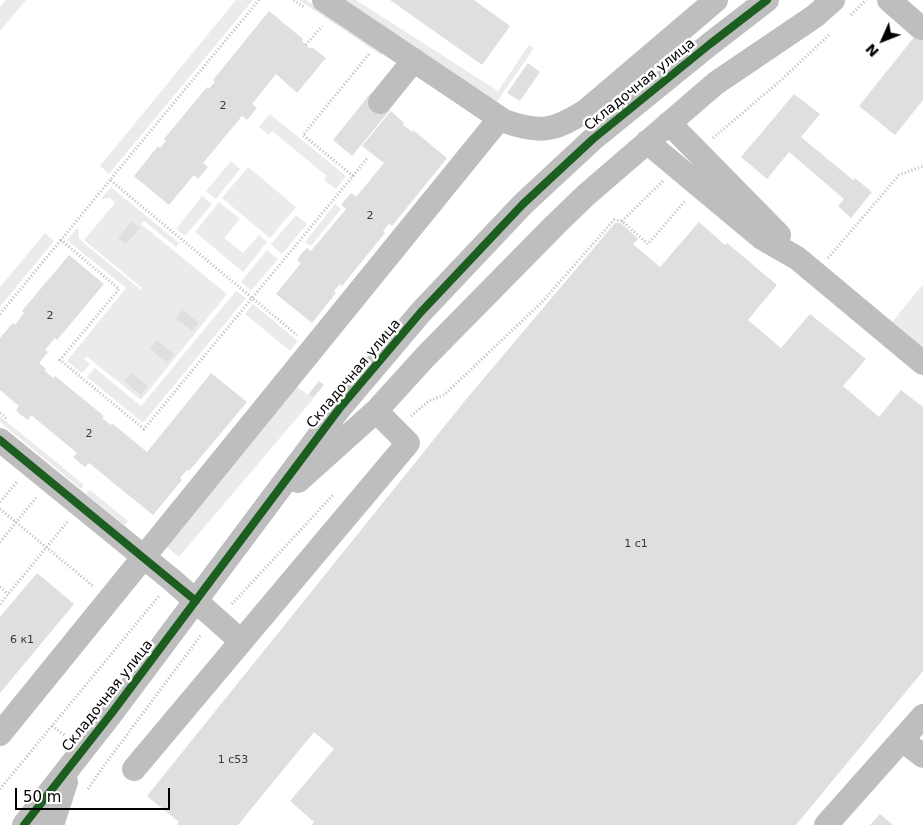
<!DOCTYPE html>
<meta charset="utf-8">
<style>
body{margin:0}
#map{position:relative;width:923px;height:825px;overflow:hidden;background:#fff;font-family:"DejaVu Sans",sans-serif}
canvas{display:block}
.north{position:absolute;left:858px;top:15px;width:50px;height:50px;-webkit-text-stroke:4px #fff;paint-order:stroke;rotate:226deg;font-size:14px;font-weight:700;line-height:20px;text-align:center;color:#000}
.north::after{content:'';display:block;margin:auto;width:18px;height:22px;background:#000;clip-path:polygon(50% 0,100% 100%,50% 72%,0 100%)}
.scale{position:absolute;left:15px;top:788px;width:155px;height:22px;box-sizing:border-box;border:2px solid #000;border-top:0;padding-left:6px;font-size:15px;line-height:18px;white-space:nowrap;color:#000;-webkit-text-stroke:4px #fff;paint-order:stroke}
</style>
<div id="map">
<canvas width="923" height="825"></canvas>
<div class="north">N</div>
<div class="scale">50 m</div>
</div>
<script>
const context = document.querySelector('canvas').getContext('2d');
context.lineJoin = 'round';
function fillPath(path, color) {
  context.fillStyle = color;
  context.fill(path, 'evenodd');
}
function stroke(path, color, width, dash) {
  context.strokeStyle = color;
  context.lineWidth = width;
  context.lineCap = dash ? 'butt' : 'round';
  context.setLineDash(dash || []);
  context.stroke(path);
}
function write(font, color, halo, rows, align = 'center') {
  context.font = font + ' "DejaVu Sans",sans-serif';
  context.lineWidth = 5;
  context.setLineDash([]);
  context.textBaseline = 'middle';
  context.strokeStyle = halo;
  context.fillStyle = color;
  for (const [text, x, y, turn = 0] of rows) {
    context.save();
    context.translate(x, y);
    context.rotate((+turn || 0) * Math.PI / 180);
    context.textAlign = isNaN(turn) ? turn : align;
    if (halo) context.strokeText(text, 0, 0);
    context.fillText(text, 0, 0);
    context.restore();
  }
}
const green = new Path2D(`
 M6 0H26L0 31V7Z
 M236 0H253L109 174 100 166Z
 M299 0H306L384 52 381 55Z
 M341 0H356L498 91 529 45 534 48 496 103Z
 M270 114 346 176 336 189 324 180 327 176 272 131 269 135 259 127Z
 M231 161 240 169 216 199 206 191Z
 M248 167 296 207 270 238 222 198Z
 M111 187 179 243 176 247 144 221 141 224 227 294 141 400 86 356 84 359 90 364 82 373 67 361 126 288 67 240 78 227 79 239 141 290 142 288 84 240 115 203 110 198 101 199Z
 M202 196 212 204 185 236 176 229Z
 M219 202 240 219 224 238 243 253 259 235 267 242 243 272 195 232Z
 M335 204 341 209 311 246 305 242Z
 M296 215 307 224 282 254 271 244Z
 M45 233 54 241 0 307V287Z
 M267 250 278 259 251 291 241 282Z
 M923 284V356L888 327Z
 M236 291 246 298 143 423 87 377 95 368 141 406Z
 M253 304 298 341 290 351 245 314Z
 M296 386 313 399 179 557 165 545Z
 M0 416 84 485 81 489 0 422Z
 M90 490 128 521 124 525 86 494Z`);
const building = new Path2D(`
 M390 0H474L510 26 482 65Z
 M269 11 303 39 302 41 310 49 312 47 326 58 297 93 276 74 252 104 257 108 247 120 242 116 203 163 208 167 198 179 194 175 169 205 134 176 158 146 160 148 166 141 164 139 207 87 209 89 212 85 215 82 213 80Z
 M923 26V100L895 135 859 106Z
 M528 63 540 72 520 101 507 93Z
 M370 94 390 110 352 156 333 140Z
 M794 94 820 114 801 137 853 180 855 178 872 192 851 218 838 206 844 199 789 152 767 179 741 157Z
 M391 111 404 123 403 125 412 132 413 130 447 158 392 226 389 224 383 231 385 233 342 286 340 284 334 291 336 293 312 323 276 294 301 263 297 260 301 254 307 248 311 251 346 209 341 205 351 193 356 197 384 163 362 146Z
 M131 221 140 228 126 244 118 238Z
 M699 222 725 245 727 243 777 285 748 320 781 348 810 314 866 359 843 386 879 417 901 390 923 407V671L796 825H311L314 822 290 801 334 749 314 732 238 825H177L179 822 147 796 468 397 615 223H621L638 239 633 244 660 267Z
 M69 255 104 284 57 340 55 338 45 350 48 352 39 363 46 369 45 371 53 378 55 376 104 416 102 418 111 425 113 424 147 452 211 373 247 402 189 471 187 470 180 478 182 480 153 515 89 463 85 467 73 457 77 453 31 415 28 420 21 415 16 410 19 406 0 390V338L13 323 15 325 24 313 22 311Z
 M183 310 199 323 192 331 176 318Z
 M157 340 174 354 167 363 150 349Z
 M131 373 148 386 141 395 124 381Z
 M319 381 324 385 313 398 308 395Z
 M37 573 74 604 0 693V617Z
 M880 814 893 825H870Z`);
const path = new Path2D(`
 M259 0 110 180 297 335
 M294 0 304 7
 M851 15 866 0
 M306 45 322 26
 M713 138 780 81 830 34
 M353 176 368 157
 M110 180 61 240 119 289 60 360 144 429 353 176 303 135 369 54
 M622 221 663 181
 M828 258 899 175 923 166
 M0 314 61 240
 M0 413 7 419
 M411 416 429 401 444 395 542 302 614 220 622 221 648 244 685 201
 M0 502 17 482
 M0 509 93 586
 M0 542 36 498
 M0 587 8 594
 M0 604 68 521
 M232 604 333 495
 M52 726 66 736
 M0 789 159 596
 M88 789 103 767 201 635`);
const minor = new Path2D(`
 M324 0 504 121C541 134 554 131 587 110L716 0
 M889 0 921 28
 M380 102 414 60
 M669 123 779 235
 M647 142 762 238 797 258 923 363
 M0 440 172 580 241 641
 M298 481 376 411 426 356 555 225 586 195 716 83 815 16 833 0
 M0 734 500 118
 M902 740 923 756
 M134 769 408 443 376 411
 M24 825 111 714 339 409 421 312 523 204 593 139 710 44 767 0
 M52 825 66 782
 M826 825 923 716`);
const cycleway = new Path2D(`
 M0 440 196 601
 M24 825 111 714 339 409 421 312 523 204 593 139 710 44 767 0`);
const numberNames = [
 ["2",223,106],
 ["2",370,216],
 ["2",50,316],
 ["2",89,434],
 ["1 с1",636,544],
 ["6 к1",22,640],
 ["1 с53",233,760]
];
const streetNames = [
 ["Складочная улица",640,85,-39],
 ["Складочная улица",354,374,-50],
 ["Складочная улица",108,696,-52]
];
fillPath(green, '#ebebeb');
fillPath(building, '#dfdfdf');
stroke(path, '#b9b9b9', 3, [1, 2.5]);
stroke(minor, '#bebebe', 24);
stroke(cycleway, '#1b5e20', 8);
write('11px', '#383838', null, numberNames);
write('14px', '#000', '#fff', streetNames);
</script>
